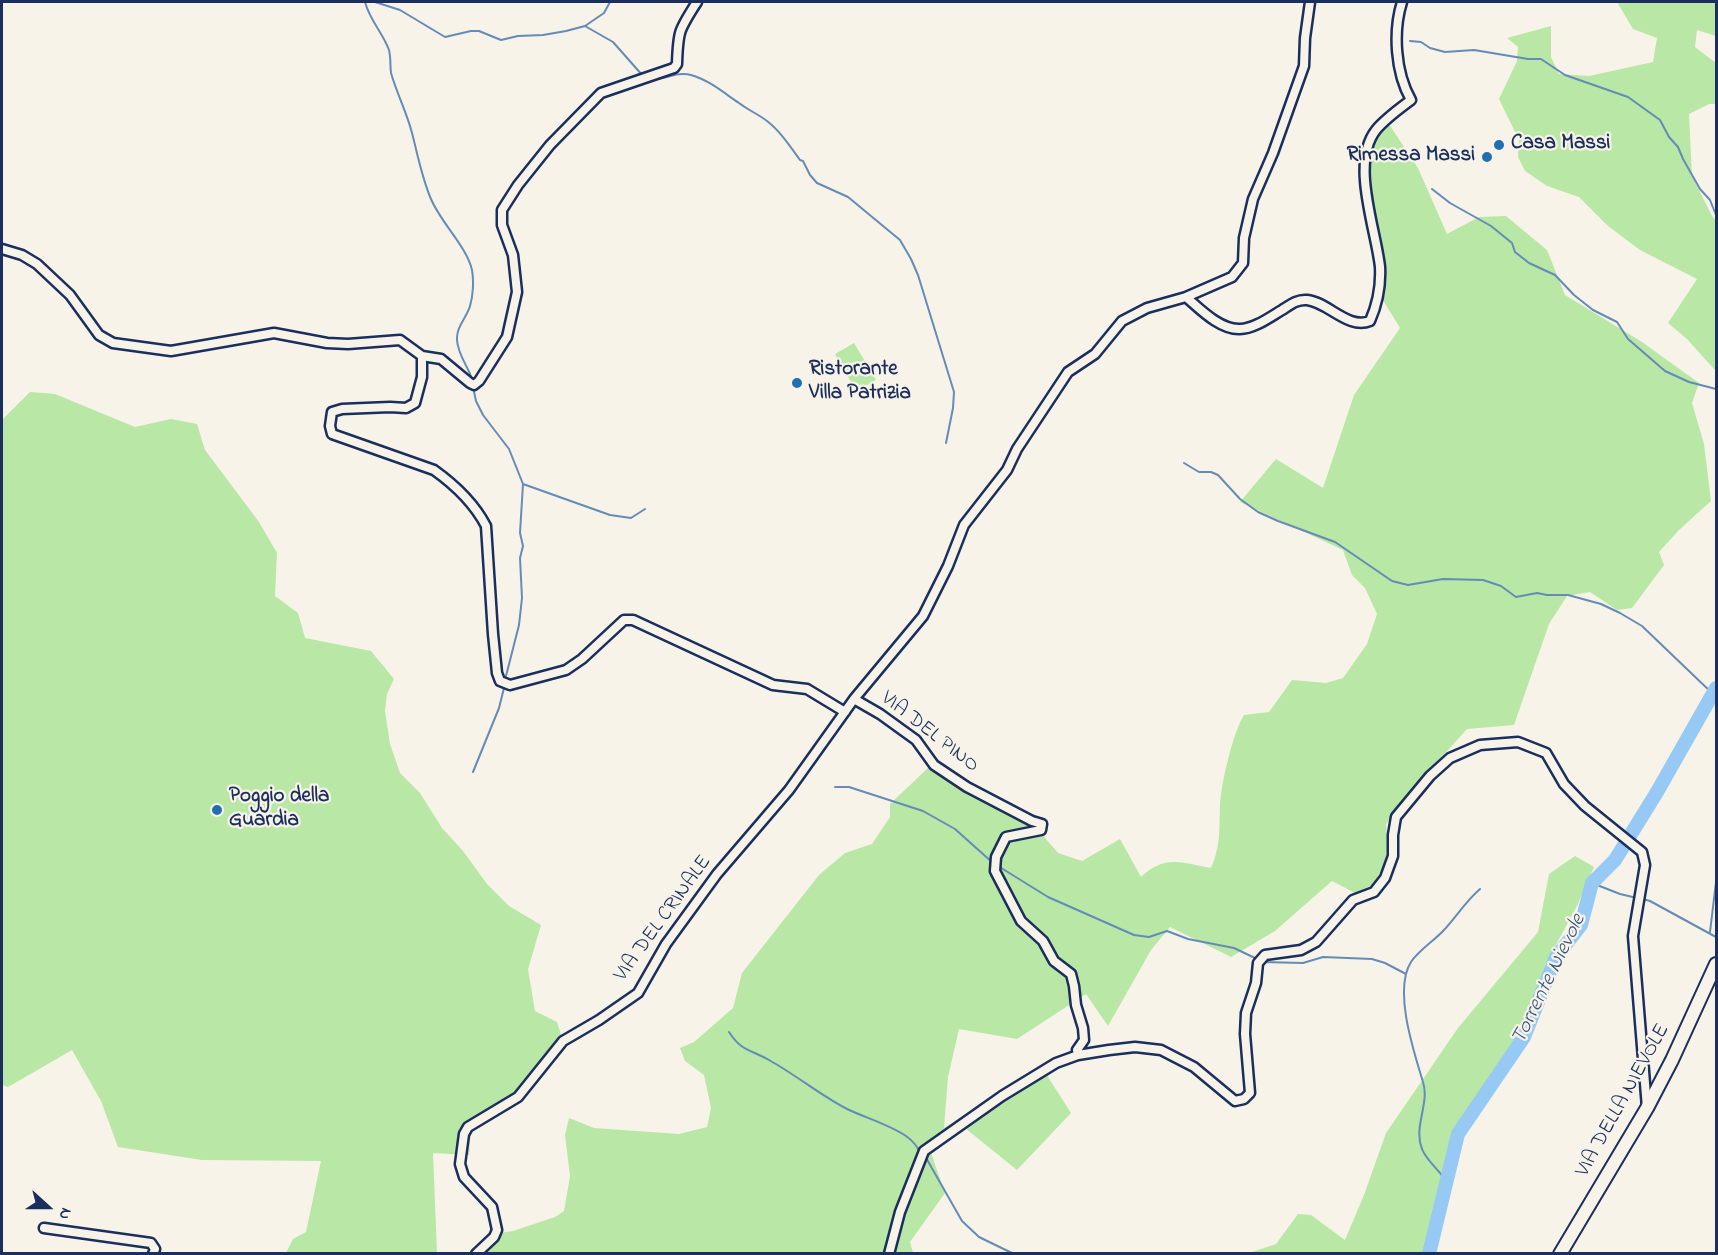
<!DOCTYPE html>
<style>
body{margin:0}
#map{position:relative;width:1718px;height:1255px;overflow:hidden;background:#f7f3e8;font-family:"Indie Flower",sans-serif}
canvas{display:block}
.frame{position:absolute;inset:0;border:3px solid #1b2f5e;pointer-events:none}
.north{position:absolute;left:18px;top:1177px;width:60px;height:60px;-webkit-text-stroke:4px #f7f3e8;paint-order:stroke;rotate:111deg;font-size:16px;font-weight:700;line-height:24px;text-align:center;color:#1b2f5e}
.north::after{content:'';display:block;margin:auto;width:21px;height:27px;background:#1b2f5e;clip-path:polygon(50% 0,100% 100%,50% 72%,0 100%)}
</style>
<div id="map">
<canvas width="1718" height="1255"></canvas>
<div class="frame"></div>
<div class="north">N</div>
</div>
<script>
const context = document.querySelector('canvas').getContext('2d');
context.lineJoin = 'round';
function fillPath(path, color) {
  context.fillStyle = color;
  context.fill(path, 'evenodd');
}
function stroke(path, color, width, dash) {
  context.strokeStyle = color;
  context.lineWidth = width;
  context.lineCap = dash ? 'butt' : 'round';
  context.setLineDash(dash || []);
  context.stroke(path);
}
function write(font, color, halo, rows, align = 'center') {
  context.font = font + ' "Indie Flower",sans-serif';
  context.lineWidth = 4.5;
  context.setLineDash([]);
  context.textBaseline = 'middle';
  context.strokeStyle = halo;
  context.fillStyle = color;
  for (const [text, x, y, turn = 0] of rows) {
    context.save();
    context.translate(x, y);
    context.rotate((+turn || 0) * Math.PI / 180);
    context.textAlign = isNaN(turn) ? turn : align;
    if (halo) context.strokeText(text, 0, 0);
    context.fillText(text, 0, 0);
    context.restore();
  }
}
const green = new Path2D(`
 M1617 2H1716V36L1697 30 1695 47 1716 63V104H1709L1689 114 1692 176 1712 216 1716 221V370L1714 369 1687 339 1668 323 1697 279 1640 250 1608 226 1579 197 1547 186 1525 171 1518 157 1519 140 1499 99 1517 61 1518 47 1507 38 1551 26V57L1559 74 1589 76 1653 62 1657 38 1633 29Z
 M1385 118 1418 168 1447 234 1479 217 1506 216 1547 250 1565 295 1642 342 1699 383 1692 403 1704 444 1711 501 1679 530 1659 552 1664 565 1632 608 1617 610 1590 592 1567 596 1549 624 1514 725 1467 729 1412 790 1386 824 1389 855 1374 884 1355 893 1332 881 1275 931 1231 957 1170 927 1151 950 1108 1026 1086 994 1017 1039 959 1029 948 1077 944 1128 1041 1066 1071 1113 1017 1170 965 1128 930 1150 945 1193 910 1242 913 1253 473 1254 493 1234 513 1231 555 1217 564 1211 570 1176 565 1135 569 1118 594 1128 679 1134 707 1127 711 1108 704 1075 685 1061 680 1048 694 1042 733 1008 742 973 819 875 845 853 872 844 890 817V804L929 767 963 791 1034 825 1058 853 1082 861 1120 839 1141 877C1165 854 1182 863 1211 868 1221 845 1219 829 1220 804 1222 781 1232 735 1244 715L1269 712 1292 680 1326 683 1343 678 1367 644 1377 614 1365 588 1352 575 1343 550 1240 502 1276 459 1323 488 1354 395 1400 328 1375 287 1374 263 1359 177 1368 133Z
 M854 343 876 380 856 391 835 354Z
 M30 392 55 394 135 427 171 419 197 424 205 450 259 522 277 553 275 596 298 613 305 638 371 651 394 679 387 694 385 711 390 744 400 773 420 793 442 828 463 851 487 884 509 906 541 925 528 969 535 1011 557 1022 565 1048 519 1102 471 1128 469 1155 433 1153 437 1253H286L293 1239 306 1232 321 1161 202 1160 118 1147 101 1101 72 1050 8 1087 2 1085V420Z
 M1575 856 1594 867 1577 906 1545 965 1526 1023 1457 1125 1424 1253H1252V1252L1276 1244 1298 1214 1311 1215 1345 1240 1364 1195 1386 1133 1458 1028 1538 932 1549 874Z`);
const stream = new Path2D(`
 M365 2C370 21 383 33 389 50 391 58 390 66 391 73 397 94 407 113 412 133 418 156 422 178 431 199 441 223 467 247 472 270 474 281 473 296 470 306 467 317 456 327 457 340 458 356 469 367 473 382
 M375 2 400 10 445 37 471 31H479L501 40 518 36 543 35 566 31 585 26 604 13 610 2
 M585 26 613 42 643 76
 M1410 41 1421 42 1430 48 1445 52 1474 50 1528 59H1541L1565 75 1628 97 1660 120 1669 137 1678 147 1683 159 1700 189 1710 200 1716 215
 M650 80C664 80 677 71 691 75 709 80 724 93 739 103 748 110 758 114 767 121 780 131 790 146 800 160L803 161 810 175 817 183 848 197 900 240 911 259 918 275 954 392 953 408 946 443
 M1432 189 1450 203 1491 226 1512 243 1515 252 1529 263 1555 275 1574 295 1593 310 1617 322 1628 339 1665 371 1689 382 1716 389
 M473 387 476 401 483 415 509 449 523 484 520 533 523 546 520 558 522 598 519 625 506 676
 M1184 463 1199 472H1211L1218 475 1240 499 1258 512 1278 521 1335 542 1392 581 1408 585 1443 579 1483 580 1501 586 1516 597 1537 593 1547 595H1568L1601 604 1620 613 1642 626 1713 694
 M523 484 610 515 631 518 645 509
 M473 772 499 708 504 688
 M835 787H849L923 811 955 829 993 863
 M998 866 1048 897 1134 935 1149 937 1167 931 1188 939 1234 948 1257 959
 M1592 883 1620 894 1637 898
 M1643 899 1650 901 1716 937
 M1710 932 1716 882
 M1262 962 1303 963 1323 957 1372 959 1385 963 1406 974
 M729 1032C742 1052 750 1049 769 1060 796 1075 820 1095 847 1109 866 1118 888 1124 906 1136 913 1141 917 1145 920 1153
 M925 1156 962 1221 979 1237 1014 1254
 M1447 1182C1440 1171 1426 1160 1422 1149 1413 1127 1430 1103 1423 1082 1414 1052 1393 990 1411 962 1418 951 1435 940 1444 930 1456 917 1466 901 1480 889`);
const river = new Path2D(`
 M1429 1254 1458 1134 1524 1037 1556 957 1581 925 1592 883 1615 860 1657 792 1716 688`);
const street = new Path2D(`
 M2 249 22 255 37 264 70 295 99 335 113 343 171 351 274 333 327 343 348 344 400 340 422 356V377L415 403 406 408 390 407 342 409 332 412 330 426 332 434 434 470C455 485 474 503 486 526L493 634 497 673 500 681 510 685 566 670 582 659 624 620H633L773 685 807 689 845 712
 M1186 297C1200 309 1220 330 1240 329 1254 329 1270 317 1282 310 1290 305 1297 299 1307 300 1328 302 1348 330 1370 321 1377 305 1381 285 1380 267 1376 229 1350 163 1376 130 1385 119 1399 109 1411 100 1395 72 1393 31 1402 2
 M422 356 441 359 470 383 474 385 479 381 507 337 517 292 513 255 502 225V210L518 185 550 145 601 93 674 68 677 64C678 31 679 30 697 2
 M854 699 880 714 916 740 934 765 967 787 1032 821 1042 824 1041 830 1006 837 996 857 995 871 1021 921 1043 941 1054 961 1071 974 1074 986 1076 1005 1083 1028 1084 1040 1077 1050 1078 1055
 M44 1228 151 1243 155 1249 153 1254
 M476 1254 494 1237 497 1230 492 1207 464 1177 460 1164 464 1134 468 1127 518 1097 563 1041 599 1020 638 993 666 944 717 874 789 790 854 699 923 616 948 566 964 525 1007 470 1017 449 1068 372 1095 354 1122 321 1147 308 1186 297 1232 277 1243 263 1244 238 1253 199 1273 153 1304 66 1305 38 1310 2
 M889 1254 900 1212 924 1151 1002 1096 1056 1063 1078 1055 1109 1050 1135 1047 1161 1050 1194 1067 1235 1101 1244 1099 1250 1093 1245 1034 1246 1013 1256 983 1258 963 1265 955 1301 950 1316 942 1353 900 1374 892 1385 878 1393 856V835L1396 817 1430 776 1450 758 1480 745 1518 742 1546 753 1564 784 1585 806 1642 852 1645 865 1633 936 1647 1108`);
const secondary = new Path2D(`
 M1560 1254 1647 1108 1672 1060 1716 964`);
const markers = [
 [1499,145,6,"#1f6fb2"],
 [1487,157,6,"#1f6fb2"],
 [797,383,6,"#1f6fb2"],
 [217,810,6,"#1f6fb2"]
];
const poiNames = [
 ["Casa Massi",1511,145],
 ["Rimessa Massi",1475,157,"right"],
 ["Ristorante",809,371],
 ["Villa Patrizia",809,395],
 ["Poggio della",229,798],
 ["Guardia",229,822]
];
const streetNames = [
 ["VIA DEL PINO",929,733,38],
 ["VIA DEL CRINALE",664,919,-54],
 ["VIA DELLA NIEVOLE",1624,1101,-61]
];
const waterNames = [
 ["Torrente Nievole",1550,980,-64]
];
fillPath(green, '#b9e7a6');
stroke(stream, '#658bb7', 2);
stroke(river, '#96c9f3', 14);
stroke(street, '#1b2f5e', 13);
stroke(secondary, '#1b2f5e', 16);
stroke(street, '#f7f3e8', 8);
stroke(secondary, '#f7f3e8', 12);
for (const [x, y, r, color] of markers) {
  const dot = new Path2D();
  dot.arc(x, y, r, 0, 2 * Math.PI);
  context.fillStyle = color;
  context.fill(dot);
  stroke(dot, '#f7f3e8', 2);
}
write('bold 21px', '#1b2f5e', '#f7f3e8', poiNames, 'left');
write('21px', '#1b2f5e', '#f7f3e8', streetNames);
write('italic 22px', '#3a5683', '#f7f3e8', waterNames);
</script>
